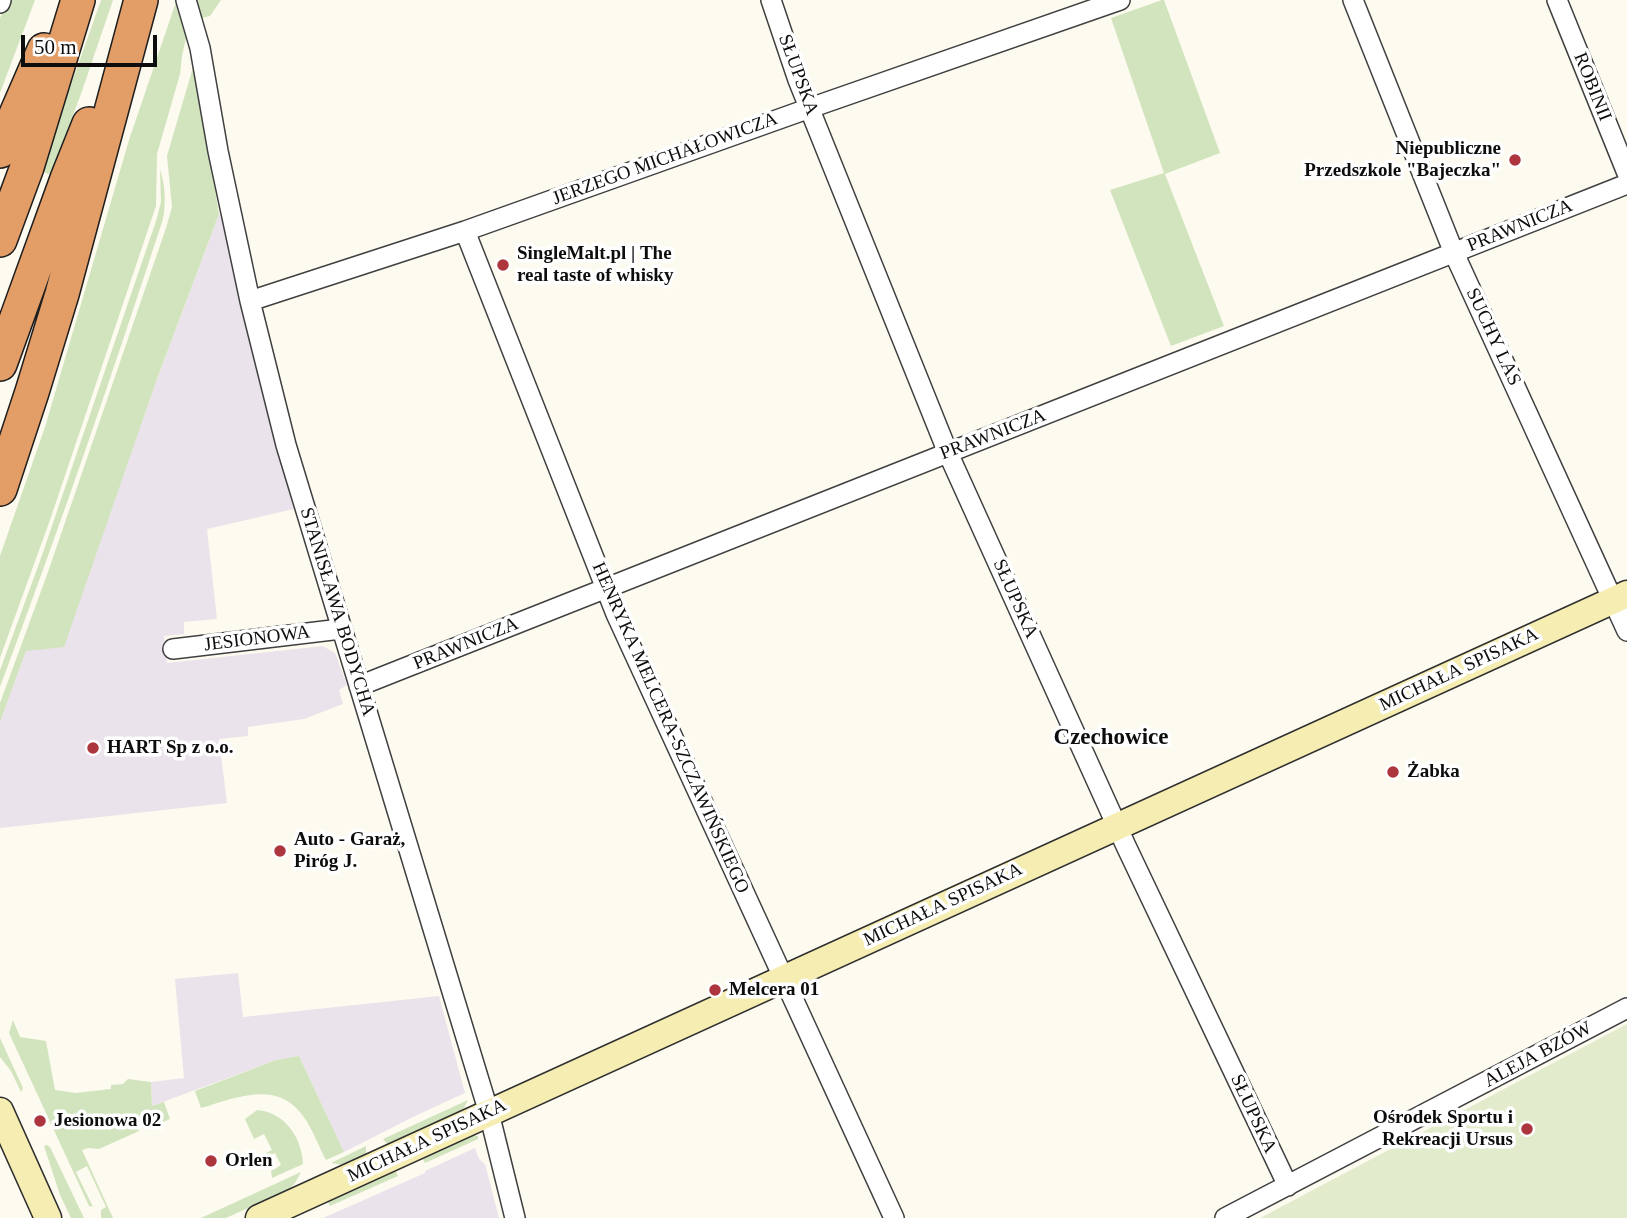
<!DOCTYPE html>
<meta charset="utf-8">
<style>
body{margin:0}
#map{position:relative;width:1627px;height:1218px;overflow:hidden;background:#fdfaef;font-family:"Times New Roman",serif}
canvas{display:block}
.scale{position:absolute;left:21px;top:35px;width:136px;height:32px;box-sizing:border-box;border:4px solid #0d0d0d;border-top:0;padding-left:9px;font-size:21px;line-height:24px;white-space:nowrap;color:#0d0d0d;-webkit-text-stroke:5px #fff;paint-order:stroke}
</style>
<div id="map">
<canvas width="1627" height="1218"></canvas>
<div class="scale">50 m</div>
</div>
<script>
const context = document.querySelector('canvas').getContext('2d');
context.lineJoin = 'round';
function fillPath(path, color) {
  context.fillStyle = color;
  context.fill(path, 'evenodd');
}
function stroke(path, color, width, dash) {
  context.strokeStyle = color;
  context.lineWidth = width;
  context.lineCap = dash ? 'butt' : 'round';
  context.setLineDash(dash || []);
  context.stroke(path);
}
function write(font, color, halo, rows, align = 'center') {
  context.font = font + ' "Times New Roman",serif';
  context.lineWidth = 7;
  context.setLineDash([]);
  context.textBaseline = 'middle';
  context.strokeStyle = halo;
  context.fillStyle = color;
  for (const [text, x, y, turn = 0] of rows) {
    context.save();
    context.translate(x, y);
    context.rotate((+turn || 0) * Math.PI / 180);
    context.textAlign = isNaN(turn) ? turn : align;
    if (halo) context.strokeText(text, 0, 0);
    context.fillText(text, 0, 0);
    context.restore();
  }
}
const industrial = new Path2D(`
 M219 214 222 215 244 319 294 509 207 529 217 619 184 622V634L164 636 167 663 323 646 335 653 347 685 339 690 343 704 304 719 248 727V736L219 739 227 803 0 828V722L26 651 70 628 157 379Z
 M238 973 243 1017 439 996 465 1093 417 1115 344 1152 299 1056 276 1060 152 1106 151 1082 184 1078 175 979Z
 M475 1148 479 1159 485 1164 499 1218H323L425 1173V1171Z`);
const green = new Path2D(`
 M8 0H35L0 93V18Z
 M101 0H113L81 94 51 173 48 174 41 170Z
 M196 0H221L210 16 202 18Z
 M1162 0H1164L1220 153 1165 174 1224 326 1171 346 1110 190 1164 173 1111 18Z
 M176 2 186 38 182 56 180 74 157 154 156 206 50 520 0 658V556L45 427 129 140Z
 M194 64 219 214 157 379 64 647 26 651 0 722V703L48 572 166 228 172 207 167 156Z
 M160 170C165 183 166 203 163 219 112 376 58 532 0 687V670L40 561 156 221 161 202Z
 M13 1020 20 1037 46 1041 55 1090 76 1093 111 1089V1085L123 1084 128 1079 151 1082 152 1106 164 1102 170 1119 163 1122 161 1117 155 1119 152 1114 142 1118 143 1121 136 1124 139 1131 99 1149 88 1148 82 1150 113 1218H101V1210L106 1207 87 1166 76 1172 93 1207 89 1206 9 1033Z
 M0 1038 23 1088 21 1092 11 1071 0 1057Z
 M299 1056 344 1152 326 1160C318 1146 313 1129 303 1116 277 1079 235 1098 201 1108L195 1091 276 1060Z
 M468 1100 464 1108 453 1114 387 1144 383 1139Z
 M257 1110C285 1112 302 1138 303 1164L272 1178 271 1171 281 1165 275 1153 265 1157H262V1155L272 1150 264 1134 254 1139 245 1119Z
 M472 1135 478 1136V1139L425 1163 422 1157Z
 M47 1145 50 1147 84 1218H71L60 1195 44 1146Z
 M366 1146V1154L343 1165 331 1163Z
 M395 1170 398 1176 330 1206 327 1200Z
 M301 1172 295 1183 288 1190 226 1218H201Z`);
const pitch = new Path2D(`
 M1627 1024V1218H1260L1608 1034Z`);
const street = new Path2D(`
 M186 0 200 48 218 151 250 301 286 445 475 1067 489 1113 515 1218
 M771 0 798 80 948 453 1126 846 1288 1186
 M1353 0 1454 253 1627 631
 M1557 0 1627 173
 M0 3 1 0
 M465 231 616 614 894 1218
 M250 301 465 231 810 108 1120 0
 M173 649 341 629
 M359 686 1627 184
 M1225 1218 1627 1008`);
const secondary = new Path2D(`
 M0 1111 48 1218
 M259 1218 1627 594`);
const highway = new Path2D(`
 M0 151 44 50
 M0 240 27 167 78 0
 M0 364 67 179 89 124
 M0 489 32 392 62 294 141 0`);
const markers = [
 [1515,160,7,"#ad363e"],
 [503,265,7,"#ad363e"],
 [93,748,7,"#ad363e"],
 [1393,772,7,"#ad363e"],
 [280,851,7,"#ad363e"],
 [715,990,7,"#ad363e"],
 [40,1121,7,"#ad363e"],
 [1527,1129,7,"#ad363e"],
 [211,1161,7,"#ad363e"]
];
const streetNames = [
 ["SŁUPSKA",798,75,70],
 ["ROBINII",1592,87,68],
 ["JERZEGO MICHAŁOWICZA",665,159,-20],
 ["PRAWNICZA",1520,226,-22],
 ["SUCHY LAS",1493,337,65],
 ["PRAWNICZA",993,435,-21],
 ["SŁUPSKA",1015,599,66],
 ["STANISŁAWA BODYCHA",337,612,73],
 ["JESIONOWA",257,639,-7],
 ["PRAWNICZA",466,644,-22],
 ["MICHAŁA SPISAKA",1459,670,-25],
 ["HENRYKA MELCERA-SZCZAWIŃSKIEGO",670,728,66],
 ["MICHAŁA SPISAKA",943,905,-25],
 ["ALEJA BZÓW",1538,1055,-28],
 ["SŁUPSKA",1253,1114,65],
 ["MICHAŁA SPISAKA",427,1141,-25]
];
const poiNames = [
 ["Niepubliczne",1501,149,"right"],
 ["Przedszkole \"Bajeczka\"",1501,171,"right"],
 ["SingleMalt.pl | The",517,254],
 ["real taste of whisky",517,276],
 ["HART Sp z o.o.",107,748],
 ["Żabka",1407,772],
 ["Auto - Garaż,",294,840],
 ["Piróg J.",294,862],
 ["Melcera 01",729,990],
 ["Ośrodek Sportu i",1513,1118,"right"],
 ["Rekreacji Ursus",1513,1140,"right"],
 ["Jesionowa 02",54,1121],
 ["Orlen",225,1161]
];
const quarterNames = [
 ["Czechowice",1111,738]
];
fillPath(industrial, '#eae3eb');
fillPath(green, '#d2e4bd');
fillPath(pitch, '#e2eccd');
stroke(street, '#404040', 22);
stroke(secondary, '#2f2f2f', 29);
stroke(highway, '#1e1e1e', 36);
stroke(street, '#fff', 19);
stroke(secondary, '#f6edb2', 26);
stroke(highway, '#e39d67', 33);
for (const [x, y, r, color] of markers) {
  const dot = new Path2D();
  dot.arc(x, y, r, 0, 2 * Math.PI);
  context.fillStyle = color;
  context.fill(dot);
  stroke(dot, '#fff', 2.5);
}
write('19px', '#0d0d0d', '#fff', streetNames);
write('bold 19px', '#0d0d0d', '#fff', poiNames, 'left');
write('bold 23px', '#0d0d0d', '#fff', quarterNames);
</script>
